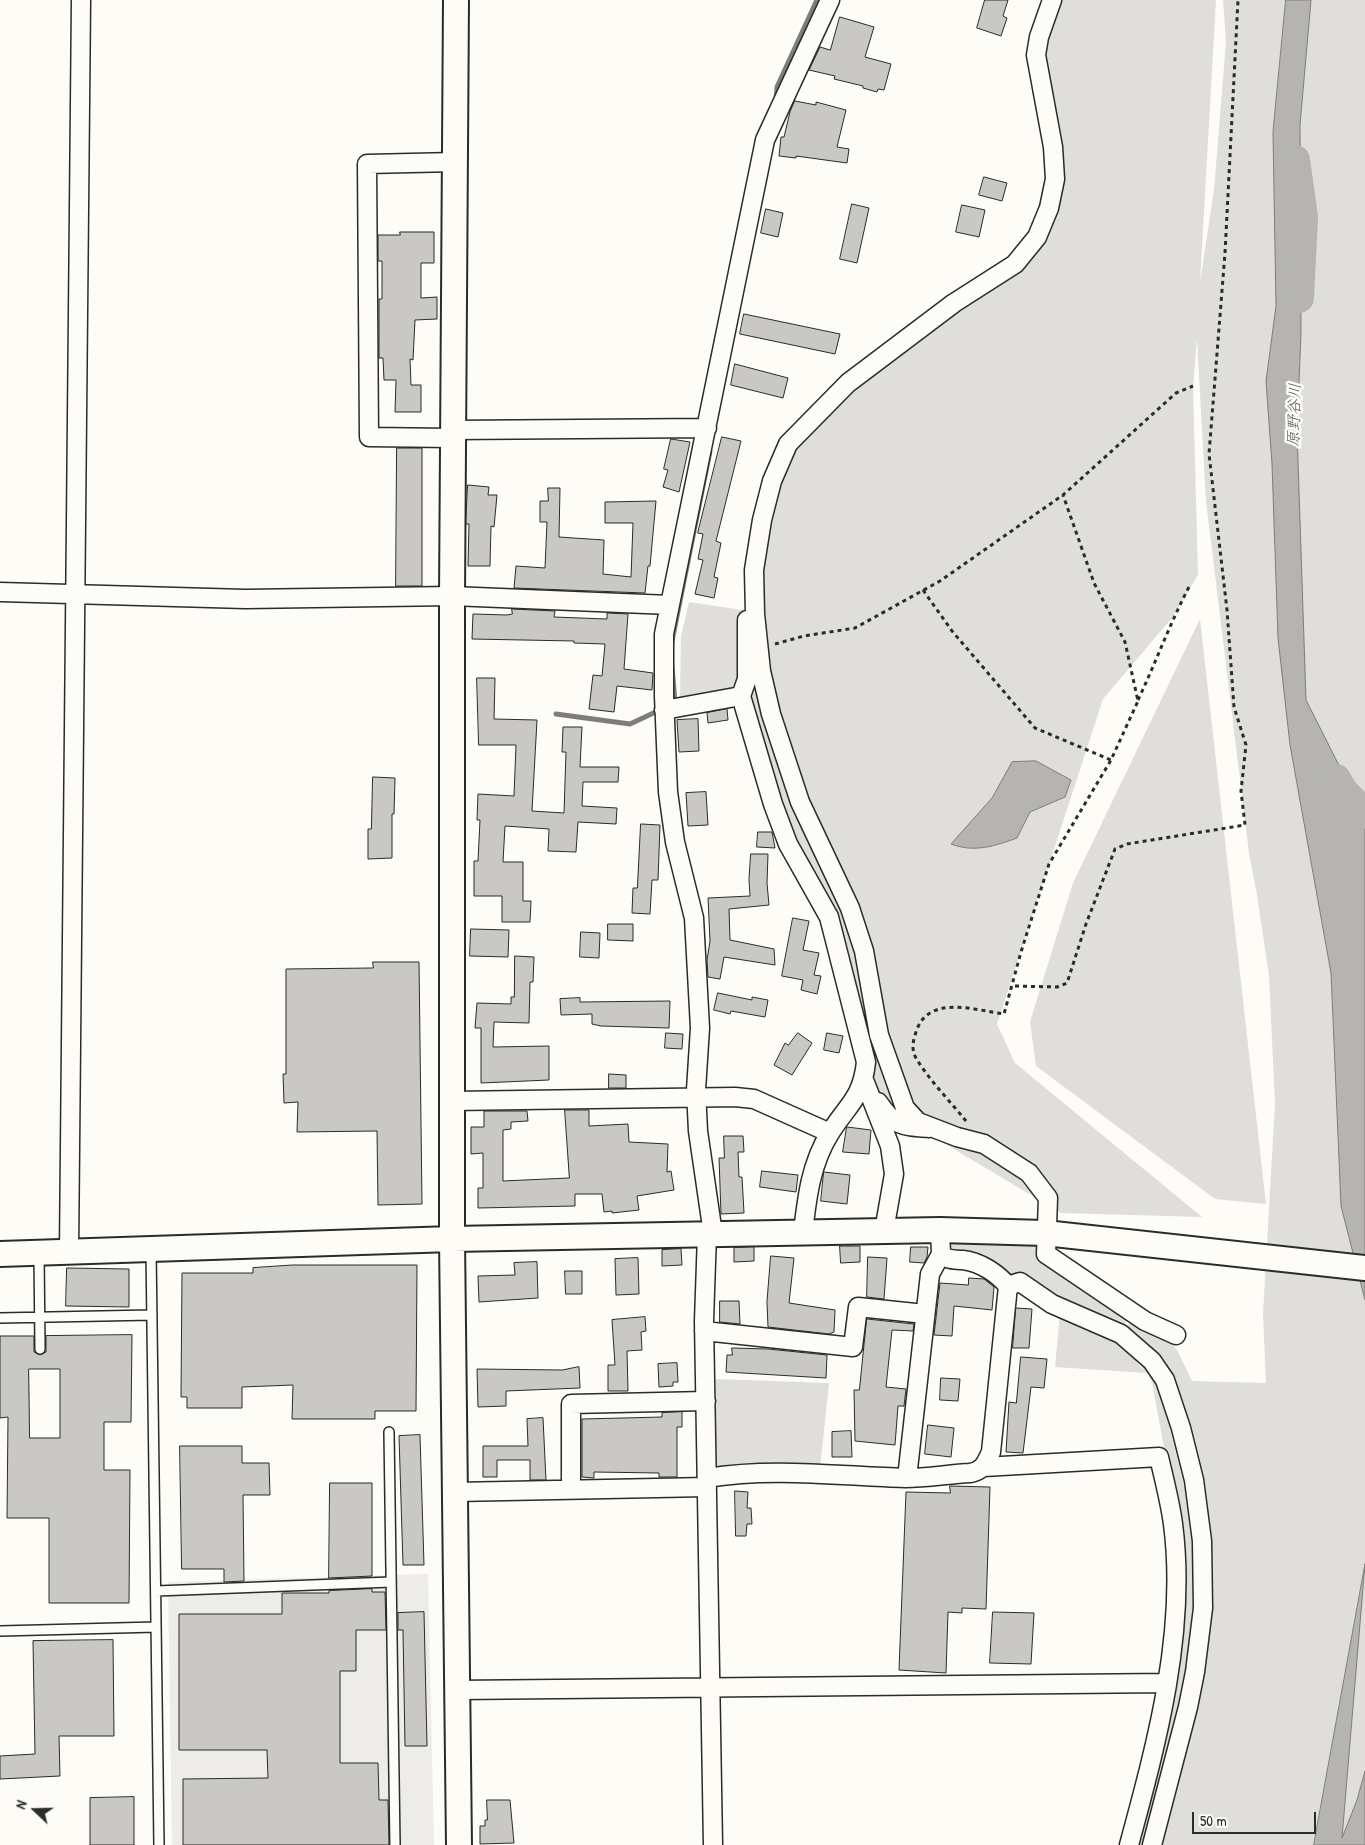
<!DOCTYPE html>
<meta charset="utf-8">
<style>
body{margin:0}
#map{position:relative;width:1365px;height:1845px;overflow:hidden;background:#fdfcf7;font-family:"Patrick Hand",sans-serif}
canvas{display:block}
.north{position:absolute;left:10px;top:1785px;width:50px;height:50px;-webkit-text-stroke:4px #fdfcf7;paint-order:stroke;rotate:291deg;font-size:14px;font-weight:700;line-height:20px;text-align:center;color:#2b2b2b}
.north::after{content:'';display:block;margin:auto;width:18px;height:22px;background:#2b2b2b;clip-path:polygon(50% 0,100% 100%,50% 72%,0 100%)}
.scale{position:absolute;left:1192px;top:1812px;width:124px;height:22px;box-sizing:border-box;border:2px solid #2b2b2b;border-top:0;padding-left:6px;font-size:15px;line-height:18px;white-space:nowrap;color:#2b2b2b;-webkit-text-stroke:4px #fdfcf7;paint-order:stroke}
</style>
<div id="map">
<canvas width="1365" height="1845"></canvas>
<div class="north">N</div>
<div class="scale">50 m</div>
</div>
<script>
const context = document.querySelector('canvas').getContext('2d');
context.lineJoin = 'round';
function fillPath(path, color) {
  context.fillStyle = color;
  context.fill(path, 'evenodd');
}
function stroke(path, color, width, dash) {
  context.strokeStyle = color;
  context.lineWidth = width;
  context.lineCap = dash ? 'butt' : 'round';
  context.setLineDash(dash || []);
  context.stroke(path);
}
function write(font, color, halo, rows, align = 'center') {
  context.font = font + ' "Patrick Hand","Klee One",sans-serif';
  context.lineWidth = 5;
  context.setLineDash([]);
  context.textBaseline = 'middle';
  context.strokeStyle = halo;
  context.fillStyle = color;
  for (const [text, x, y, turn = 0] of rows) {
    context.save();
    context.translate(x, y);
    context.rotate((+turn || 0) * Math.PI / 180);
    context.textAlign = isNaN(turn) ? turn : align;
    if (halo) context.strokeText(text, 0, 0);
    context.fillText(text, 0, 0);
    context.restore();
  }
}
const built = new Path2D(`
 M428 1574 434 1845H172L168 1582Z`);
const green = new Path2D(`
 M1055 0H1216L1200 282 1214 190 1226 42 1223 0H1365V1845H1135L1151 1784 1179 1530 1152 1382 1147 1373 1055 1367 1060 1314 1120 1343 1145 1372 1124 1337 1130 1321 1166 1334 1178 1352 1192 1381 1266 1383 1263 1314 1275 1103 1269 976 1257 895 1249 853 1206 501 1197 339 1193 387 1198 575 1172 618 1103 699 997 1024 1015 1063 1202 1217 1061 1213 880 1105 815 891 741 696 680 699 681 636 689 602 742 610 746 645 754 570 794 437 1037 237 1053 147 1044 52Z
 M1200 619 1266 1204 1215 1199 1036 1066 1030 1022 1073 883Z
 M949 1236 1032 1242 1130 1311 1121 1334 944 1257Z
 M716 1379 829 1383 820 1468H714Z`);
const water = new Path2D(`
 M1286 0H1311L1300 125 1301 333 1297 431 1306 700 1365 817V1300L1341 1206 1331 973 1290 745 1278 638 1272 464 1266 381 1276 306 1273 132Z
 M1036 761 1071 780 1065 797 1030 812 1017 838C995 846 974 853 951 844L992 798 1012 762Z
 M1365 1564 1342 1838 1357 1800 1365 1771V1845H1314Z`);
const stream = new Path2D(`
 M776 101 777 87 817 0
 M671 646 710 451
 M671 704 675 702 672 667
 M556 714 630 724 662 709`);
const river = new Path2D(`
 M1295 160 1303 217 1299 298
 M1336 779 1343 791 1365 814`);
const building = new Path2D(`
 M985 0H1008L1003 16 1007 18 1001 36 977 28Z
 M840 17 874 27 865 57 891 64 884 90 878 89 877 92 863 88V86L834 79 835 76 809 70 820 47 830 50Z
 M795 101 816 105V102L846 110 837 147 849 149 847 163 796 156V158L779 156 781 137H784L790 112Z
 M984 177 1007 183 1002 201 979 195Z
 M852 204 869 208 857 263 840 259Z
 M962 205 985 210 979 237 956 232Z
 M766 209 783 213 778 237 761 233Z
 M400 232H434V263H421V298L437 297V319L415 320 413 360 410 359 411 385H421V412H395L396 380H384L383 358H379V299H382V261H378V235H400Z
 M744 314 840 334 835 354 740 334Z
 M735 364 788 378 783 398 731 385Z
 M722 437 741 441 716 541 721 543 714 577 718 578 714 598 695 594 703 560 698 559 703 534 698 533Z
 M671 439 690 442 679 492 663 487 668 470 664 469Z
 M397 448H422V586H396Z
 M468 485 489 487 488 495H497L494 527 491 526 490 566H468L469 524H466Z
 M548 488H560L559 537 604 540 603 574 631 577 633 523H605V502L656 501 650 566H648L645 593 514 588 516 566 545 568 547 522H540V501H548Z
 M512 609 555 611 554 617 607 619V613L628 614 624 669 653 673 652 690 617 686 614 712 589 709 593 675 602 676 605 644 574 643V641L472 639 473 614 507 615 512 614Z
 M477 678H495L494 719 537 720 532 811 564 813 566 752H562L563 727H582L580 767H619L618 782H583L582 806 617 808 616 824 578 822 576 852 548 851 549 829 505 826 503 862H523V901H531L530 922H502V896H474V861H478L480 820H477L478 794 514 796 516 745H479Z
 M727 709 728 720 708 723 707 713Z
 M698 719 699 751 679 752 677 720Z
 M373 777 395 778 394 814H392V858L368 859V829H371Z
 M706 792 708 825 688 826 686 793Z
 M641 824 660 825 658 880H652L650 914 632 913 633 888H637Z
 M758 832H772L775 848 757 847Z
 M751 854H768L767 883 769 905 729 909 730 940 774 949 775 965 724 957 720 979 708 977 707 960 710 941 708 898 750 896 749 880Z
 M793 918 809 921 803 950 819 953 814 975 821 976 817 994 801 990 803 980 782 976Z
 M608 924H633V941L608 940Z
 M471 929 509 930 508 957 470 956Z
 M581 932 600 933 599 958 580 957Z
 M515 956 534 957 533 982H530L529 1023 494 1022 493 1047 549 1046V1080L481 1083V1028H475L477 1003 511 1004V997H514Z
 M373 962H419L422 1204 378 1205 377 1131 297 1132 298 1102 284 1103 283 1074H286V969L373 968Z
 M718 993 752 1000V997L768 1000 765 1017 731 1011 730 1014 714 1010Z
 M580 998V1002L670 1001 669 1028 601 1026 592 1024V1014L561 1015 560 999Z
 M666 1033 683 1034 682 1049 665 1048Z
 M798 1033 812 1043 792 1075 774 1065 785 1043 788 1045Z
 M827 1033 843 1036 839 1053 824 1050Z
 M609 1074 626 1075V1088H609Z
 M565 1110H589V1126L628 1124 629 1142 668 1144 667 1172 671 1171 674 1190 637 1196 639 1210 612 1213V1211L604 1212 602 1194H575V1206L478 1208V1188H483V1153L471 1154V1127H484V1111H527L528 1121 511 1122V1129L503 1130V1181L569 1178Z
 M847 1127 871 1130 869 1154 843 1152Z
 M724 1136H743L744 1152H738L739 1177H742L744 1213 721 1214 719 1158H724Z
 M762 1171 798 1175 796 1192 760 1187Z
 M824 1172 850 1175 847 1204 821 1201Z
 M840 1246H860V1262L841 1263Z
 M754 1247V1261L734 1262V1248Z
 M911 1247H928L927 1257 924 1263 910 1262Z
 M681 1249 682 1265 662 1266V1250Z
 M771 1256 794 1258 789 1303 835 1310 834 1332 829 1334 768 1327 767 1302Z
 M868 1257 887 1258 884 1299 867 1297Z
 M638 1258 639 1294 616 1295 615 1259Z
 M537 1262 538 1298 479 1302 478 1276 515 1275 514 1263Z
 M293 1265H417L416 1411H375V1419H292L293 1385 242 1387V1408H187V1397H181L182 1273H253V1268Z
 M67 1268 129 1269V1307L66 1306Z
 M565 1271H582V1294H566Z
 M969 1278 984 1279 994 1287 992 1310 954 1306 952 1336 934 1335 940 1283 968 1285Z
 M720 1301H739L740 1324 720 1322Z
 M1016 1308 1032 1309 1029 1348H1013Z
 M645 1317 646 1331 641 1332 642 1350 627 1351 628 1391H608V1365H615L612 1320Z
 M867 1319 914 1324 913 1331 892 1330 886 1387 906 1389 904 1406H898L895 1445 855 1441 854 1390H859Z
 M132 1335 131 1422H104V1470H130L129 1603H49V1518H7L8 1417 0 1418V1336H34V1352L40 1355 46 1352V1336ZM29 1369H60V1438H30Z
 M732 1348 768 1349 827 1355 826 1378 726 1372 727 1355H732Z
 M1021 1357 1047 1359 1044 1388 1031 1387 1023 1453 1006 1452 1009 1402 1016 1403Z
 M677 1363 678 1382H673V1386L659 1387 658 1364Z
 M579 1367 580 1388 506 1391V1406L478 1407 477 1369 562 1370Z
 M941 1378 960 1379 958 1401 940 1400Z
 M682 1412V1427H677V1477H659V1473L594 1472V1478L582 1477V1419L662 1417V1413Z
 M543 1418 546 1480H530V1460H497V1477H483V1446H528L527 1419Z
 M928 1425 954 1428 951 1457 925 1454Z
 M851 1431 852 1457H832V1432Z
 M420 1435 424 1565H403L399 1436Z
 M180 1446H242V1463H269L270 1495H243L244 1581 224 1582V1569H182Z
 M330 1483H372V1576L329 1578Z
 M950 1486 990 1487 986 1609 962 1608V1613L948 1612 946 1673 899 1670 906 1492 950 1493Z
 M735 1491 748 1492 747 1508H751L752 1524H747L746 1536H736Z
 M372 1589V1592H385L386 1630H356V1671H340V1763H378L379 1800H388L389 1845H183V1779L268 1778 267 1750H179V1614H282V1593H329V1591Z
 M424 1612 427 1746H405L403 1630H398V1613Z
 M993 1612 1034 1613 1031 1664 990 1663Z
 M113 1640 114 1736H59L60 1776 0 1779V1756L35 1754 33 1641Z
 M134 1797V1845H90V1798Z
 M487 1800H510L514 1843 480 1844V1826H485V1820H487Z`);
const path = new Path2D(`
 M923 590 952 631 1035 728 1111 760
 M775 644 804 636 855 628 940 581 1063 495 1176 393 1193 386
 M1138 700C1156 662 1170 623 1190 585
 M1015 986 1057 987 1067 983 1086 924 1115 849 1127 844 1245 825 1241 791 1246 745 1234 707 1227 610 1209 454 1225 253 1238 0
 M966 1121C950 1101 929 1080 916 1058 911 1049 913 1041 916 1032 928 994 974 1010 1004 1014L1021 952 1049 864 1111 760 1138 701 1125 642 1094 583 1063 495`);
const lane = new Path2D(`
 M151 1250 159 1845
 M39 1254 40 1349
 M0 1318 152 1315
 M389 1432 395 1845
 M156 1591 391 1582
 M0 1631 156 1627`);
const street = new Path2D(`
 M1052 0 1039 37 1036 55 1053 147 1055 179 1049 208 1037 237 1015 264 954 303 848 383 788 444 772 481 762 520 754 570 755 614 761 671 771 714 800 802 850 908 864 951 879 1035 905 1108 918 1122 957 1137 984 1144 1029 1173 1048 1198 1046 1254 1145 1321 1176 1335
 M453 430 707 428
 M453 438 369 437 367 164 455 162
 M0 592 245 599 452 596 670 605
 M741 696 747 679V620
 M664 710 741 696 773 804 788 844 829 917 866 1062C862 1099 848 1104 830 1133 811 1163 807 1197 803 1232
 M864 1080 890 1146 894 1174 884 1231
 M452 1101 735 1097 754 1099 830 1133
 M878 1102C894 1126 901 1126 929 1128
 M707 1234 704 1321 713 1845
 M713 1234 698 1131 696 1090 700 1028 694 918 675 842 668 792 664 696V634L765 140 830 0
 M69 1252 81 0
 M1008 1286 1020 1282 1052 1304 1121 1334 1152 1361 1165 1380 1181 1428 1194 1480 1202 1541 1203 1608 1195 1672 1188 1707 1152 1845
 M704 1331 853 1347 858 1307 925 1314
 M984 1467 1159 1457C1164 1479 1170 1501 1173 1524 1187 1631 1157 1742 1129 1845
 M707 1478C772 1467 840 1476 905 1478 927 1478 949 1474 970 1473 983 1471 986 1463 991 1452L1008 1286C997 1273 980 1262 963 1260 953 1259 949 1261 941 1254L940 1230
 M907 1478 930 1274 941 1254
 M571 1489V1404L706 1401
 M455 1492 707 1487
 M457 1690 1167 1683`);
const secondary = new Path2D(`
 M456 0 452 596V1239L459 1845
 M0 1254 452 1239 940 1230 1045 1233 1365 1268`);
const waterNames = [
 ["原野谷川",1295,415,-88]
];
fillPath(built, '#edece8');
fillPath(green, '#dfdeda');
fillPath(water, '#b5b4b1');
stroke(water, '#7e7d7b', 1);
stroke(stream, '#7e7d7b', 5);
stroke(river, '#b5b4b1', 30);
fillPath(building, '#c9c8c4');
stroke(building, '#2b2b2b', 1);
stroke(lane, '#2b2b2b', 12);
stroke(street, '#2b2b2b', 21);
stroke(secondary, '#2b2b2b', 28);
stroke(path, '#2b2b2b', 3, [4, 4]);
stroke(lane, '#fdfcf7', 9);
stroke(street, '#fdfcf7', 18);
stroke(secondary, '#fdfcf7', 24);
write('italic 16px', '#5b5b5a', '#fdfcf7', waterNames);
</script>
